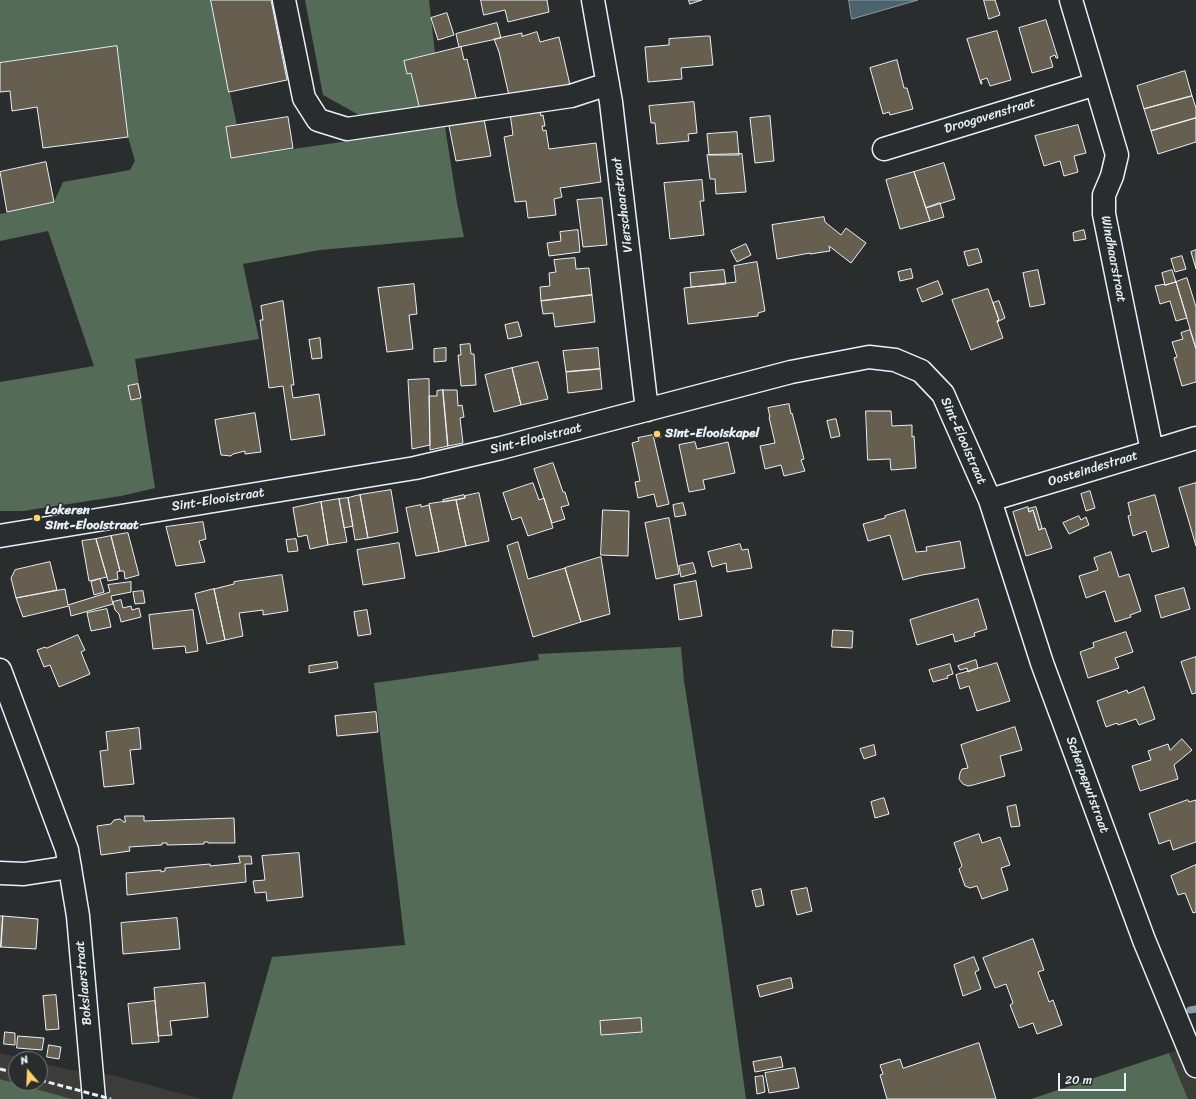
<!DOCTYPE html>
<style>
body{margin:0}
#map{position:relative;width:1196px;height:1099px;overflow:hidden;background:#2a2d2e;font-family:Sriracha,sans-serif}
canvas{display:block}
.north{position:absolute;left:8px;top:1051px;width:40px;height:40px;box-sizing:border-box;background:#2a2d2e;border:1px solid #767b7f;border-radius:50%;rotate:341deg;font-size:11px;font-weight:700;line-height:16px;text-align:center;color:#e8f1f8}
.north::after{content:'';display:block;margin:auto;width:14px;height:18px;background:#ffd166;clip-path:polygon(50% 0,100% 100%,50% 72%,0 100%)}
.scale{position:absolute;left:1058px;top:1073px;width:68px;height:18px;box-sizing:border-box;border:2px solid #e8f1f8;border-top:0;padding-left:5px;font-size:12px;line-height:14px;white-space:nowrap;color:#e8f1f8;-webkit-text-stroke:3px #2a2d2e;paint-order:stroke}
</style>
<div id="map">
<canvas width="1196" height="1099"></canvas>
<div class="north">N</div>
<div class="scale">20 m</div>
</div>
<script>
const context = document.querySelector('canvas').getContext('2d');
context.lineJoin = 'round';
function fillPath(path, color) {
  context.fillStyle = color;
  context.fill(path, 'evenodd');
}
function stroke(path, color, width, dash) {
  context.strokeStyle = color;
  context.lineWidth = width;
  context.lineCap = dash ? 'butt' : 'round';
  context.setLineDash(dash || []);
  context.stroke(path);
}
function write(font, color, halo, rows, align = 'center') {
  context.font = font + ' Sriracha,sans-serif';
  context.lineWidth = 3;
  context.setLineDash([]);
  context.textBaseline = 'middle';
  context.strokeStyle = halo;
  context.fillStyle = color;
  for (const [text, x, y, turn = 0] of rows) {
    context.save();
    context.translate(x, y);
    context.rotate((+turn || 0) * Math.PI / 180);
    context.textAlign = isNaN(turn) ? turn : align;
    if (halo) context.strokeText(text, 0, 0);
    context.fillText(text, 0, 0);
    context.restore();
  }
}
const built = new Path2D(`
 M1196 1045V1099H1188L1169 1053Z
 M0 1053 26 1059H16V1083H40V1063L71 1070 112 1075 201 1099H72L0 1079Z`);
const green = new Path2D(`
 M0 0H211L237 126 226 128 231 158 445 127 457 203 464 237 320 250 243 264 259 339 135 359 155 488 121 496 23 511H0V382L94 366 48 231 0 241V214L54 202 63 182 130 170 135 161 128 137 117 46 0 63Z
 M305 0H429L435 53 404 61 407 74 411 73 421 114 370 121 323 95Z
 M681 647 684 681 722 924 746 1099H232L272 957 405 945 374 683 539 660 538 654Z
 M1169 1053 1188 1099H1031Z
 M0 1079 72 1099H0Z`);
const water = new Path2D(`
 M849 0H918L852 19Z`);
const stream = new Path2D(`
 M1190 1010 1196 1009`);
const building = new Path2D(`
 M211 0H271L287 80 229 92Z
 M481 0H547L549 12 508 22 505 10 484 15Z
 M689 0H702L690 4Z
 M984 0H995L1000 15 989 19Z
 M447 13 454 35 438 40 431 18Z
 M1046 20 1058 58H1056L1055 55 1050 57 1053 67 1032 73 1019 28Z
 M497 23 501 38 459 47 456 34Z
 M997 31 1011 80 990 86 987 78 981 80 982 84H981L967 39Z
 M537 32 540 42 559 37 570 85 510 100 499 52 494 39 522 33V36Z
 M707 36H710L713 65 681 68 682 79 648 82 645 47 669 45V39Z
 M117 46 128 137 43 148 37 107 12 111 10 91 0 92V63Z
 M461 47 464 60 467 59 477 102 421 114 411 73 407 74 404 61Z
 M897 60 904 88H907L913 109 890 115 889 112 883 114 870 68Z
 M1185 71 1192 96 1144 109 1137 86Z
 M1192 96 1196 108V118L1151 131 1144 109Z
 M694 102 697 133 688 134 689 141 657 144 655 123H651L649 106Z
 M539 107 541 116 543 115 545 126H542L543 131 546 130 549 149 596 143 601 182 560 188 562 197 554 199 556 215 528 218 526 201 515 202 504 137 513 135 510 113Z
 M770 116 774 161 755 163 750 118Z
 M288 117 293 148 231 158 226 127Z
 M1196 118V142L1158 154 1151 131Z
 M484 119 491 156 456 161 449 126Z
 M1078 125 1086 153 1074 156 1078 172 1064 176 1060 161 1044 166 1035 136Z
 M737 132 739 155H709L707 134Z
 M742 154 746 192 716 194 715 179H710L707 155Z
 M46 162 54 202 7 212 0 172Z
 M944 163 955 199 926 208 914 172Z
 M914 172 930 221 900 229 886 180Z
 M702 180 704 201H700L704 235 670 239 664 183Z
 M602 198 607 245 583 247 577 200Z
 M940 203 944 217 930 221 926 208Z
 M824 217 825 222 841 235 846 228 866 243 851 263 829 246 830 251 810 254V253L777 259 772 225Z
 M578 230 580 252 549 256 547 243 561 241 560 232Z
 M1084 230 1086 239 1074 241 1073 233Z
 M746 244 751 255 737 262 731 251Z
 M978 249 982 262 968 266 964 252Z
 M1196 250V269L1191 252Z
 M1182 256 1186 269 1175 272 1171 259Z
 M575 258 576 269 589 268 592 295 541 301 540 287 550 286 549 273 556 272 554 260Z
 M757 262 765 311 758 313V316L688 324 684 288 736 282 734 266Z
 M911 269 913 278 900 281 898 272Z
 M724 270 726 284 691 287 690 273Z
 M1038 270 1045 304 1030 307 1023 273Z
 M1172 270 1176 282 1165 285 1162 273Z
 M1187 278 1196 307V349L1176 282Z
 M938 281 943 294 922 302 917 289Z
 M1176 282 1187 318 1176 321 1170 301 1160 304 1155 286 1165 284V285Z
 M414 284 417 314 409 315 413 349 387 352 378 288Z
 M988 289 999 320 997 321 1003 338 971 350 952 300Z
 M592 295 595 322 555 327 553 313 543 314 541 301Z
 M283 301 294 385H291L293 398 319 394 325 435 291 440 283 386 269 388 260 320H263L261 306Z
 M999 301 1005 318 997 322V321L999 320 993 303Z
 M518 322 522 336 508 339 505 325Z
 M1190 330 1196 349V382L1182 386 1174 358 1177 357 1172 342 1183 339 1181 333Z
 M320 338 322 358 312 359 309 340Z
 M470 344 471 354H474L476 385 461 386 458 355H461L460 345Z
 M446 348V361L434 362V349Z
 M598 348 600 369 566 372 563 351Z
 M538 362 548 399 521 405 512 368Z
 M512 368 521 405 494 412 485 375Z
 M600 369 602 389 568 393 566 372Z
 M429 379 430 445 412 449 408 380Z
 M138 384 141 398 131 400 128 386Z
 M443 390H457L458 406 462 405 464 417 460 418 463 443 448 446Z
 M443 390 448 446 430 450 429 396H437V391Z
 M789 404 791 414 792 413 804 459 801 460 805 471 784 476 781 465 765 469 760 446 775 443 769 417H770L768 408Z
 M866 411H891L892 426 912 425V437L914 436 916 468 891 470 890 459 868 460Z
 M255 413 261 452 245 454V451L233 454 231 456 221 455 215 420Z
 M836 419 840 436 831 438 827 421Z
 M659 431 661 437 655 438 654 432Z
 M653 435 669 504 657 507 654 494 638 498 635 482 640 481 632 443 639 441 638 438Z
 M695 442 697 449 728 442 735 473 703 480 705 489 689 492 679 445Z
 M553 463 563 492H565L569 505 561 507 565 519 552 523 534 469Z
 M533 483 539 500 544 498 553 528 528 536 521 517 512 520 503 493Z
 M1196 483V546L1179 488Z
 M391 490 398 532 368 538 360 495Z
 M1090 491 1095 508 1086 511 1081 494Z
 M479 493 489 541 466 546 456 500 465 498V496Z
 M360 495 368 538 355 540 348 498Z
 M464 495 465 498 443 502V500Z
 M1155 495 1169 547 1152 552 1146 531 1133 536 1128 516 1131 515 1128 503Z
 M348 498 353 526 344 528 339 499Z
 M339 499 347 542 328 545 321 502Z
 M456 500 466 546 439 552 429 504Z
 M321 502 328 545 310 549 307 535 298 537 293 508Z
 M683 503 686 515 675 517 673 505Z
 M421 505V507L429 505 439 552 416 556 406 508Z
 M1028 507 1029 512 1033 510 1039 530 1045 528 1052 548 1026 556 1013 512Z
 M1036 507 1042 528 1039 530 1033 510 1029 512 1028 509Z
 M603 510 629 511 628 556 601 555Z
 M905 510 916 552 927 551 926 547 960 541 965 568 922 575 903 580 890 535 868 541 863 524 885 518V516Z
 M1079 516 1081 520 1086 517 1089 525 1069 534 1063 523Z
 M669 518 679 574 656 579 645 523Z
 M203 522 206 539 199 541 205 562 176 566 166 527Z
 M128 533 139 575 125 579 124 571H120L111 536Z
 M111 536 120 571 117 572 118 579 108 581 96 539Z
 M96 539 107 577 89 581 82 541Z
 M296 539 298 551 288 552 286 540Z
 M518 542 528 579 565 568 581 622 533 637 507 546Z
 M399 543 405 578 363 585 357 550Z
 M740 544 742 550 748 549 752 568 727 572 726 563 712 567 708 552Z
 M1111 552 1119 577 1129 574 1141 611 1130 615 1131 617 1115 622 1105 591 1086 598 1079 576 1098 570 1094 558Z
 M601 557 610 614 581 622 565 568Z
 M50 562 57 590 16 598 11 578 15 570Z
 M693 563 696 573 681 577 679 566Z
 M282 575 288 611 263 615V610L239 613 243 636 225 640 214 589 234 584V582Z
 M100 579 104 592 94 595 91 582Z
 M696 581 702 616 679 620 674 585Z
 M131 582V592L111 596 113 604 71 616 69 606 23 617 16 598 65 589 68 605 110 592 108 585Z
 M1184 588 1190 609 1161 618 1155 596Z
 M214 589 225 640 207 644 195 594Z
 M143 591 145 603 135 604 133 592Z
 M978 599 987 629 974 633 975 636 955 642 953 634 917 645 910 620Z
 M121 600 123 608 131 606 132 610 139 608 141 617 121 622 119 614 115 610 113 602Z
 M107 609 111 627 91 631 87 613Z
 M193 610 198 651 186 653 185 646 153 649 149 615Z
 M367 610 371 634 358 636 354 612Z
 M833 630 853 631 852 648 832 647Z
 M1126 632 1133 652 1115 658 1119 668 1088 678 1080 652 1094 647 1093 643Z
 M78 635 85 650 81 652 90 674 59 687 50 665 44 667 37 650 45 647 46 648Z
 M1196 657V693L1192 694 1181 662Z
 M976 660 978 668 968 672 967 668 960 670 958 666Z
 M337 662 338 668 309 673V666Z
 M997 663 1010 701 977 711 969 686 960 689 956 675Z
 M950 664 953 674 947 676 948 678 933 682 929 670Z
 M1144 687 1155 719 1139 725 1136 719 1118 725 1117 723 1106 727 1097 701 1127 690 1128 693Z
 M376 712 378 732 337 736 335 716Z
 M1015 727 1022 750 1000 756 1005 776 973 785 968 786 963 784 959 779 960 773 962 769 968 768 961 745Z
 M139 728 141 749 130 750 134 784 104 787 100 751 108 750 106 732Z
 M1182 739 1192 750 1174 765 1178 779 1140 791 1132 766 1151 760 1148 751 1168 744 1170 750Z
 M874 745 876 755 864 759 860 749Z
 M884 798 889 814 875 818 871 802Z
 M1188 800 1189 802 1196 800V842L1173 850 1170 840 1159 844 1149 814Z
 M1016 805 1020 826 1011 827 1007 807Z
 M125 816H144V821L234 818 235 843H208V842H204V844L167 845V843H162V845L129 847 130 851 101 855 97 826 111 824 114 820 120 819 124 822H125Z
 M979 834 982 843 1000 837 1010 865 1001 868 1008 890 982 899 977 886 970 888 965 886 959 869 962 866 954 843Z
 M299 853 303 897 267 901 266 892 255 893 253 881 265 880 262 856Z
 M239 856H251L252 864H245L246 882 127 895 126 873 161 870V872L165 871V868L210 864V866L240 863Z
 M1196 865V912L1193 913 1185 893 1178 895 1171 876Z
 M807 888 812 911 797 915 791 891Z
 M761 889 764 905 756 907 752 891Z
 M0 916H3L1 947H0Z
 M3 916 38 919 36 949 1 947Z
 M177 918 180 949 123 954 121 923Z
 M1033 939 1044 970 1038 972 1049 1002 1053 1000 1062 1025 1037 1034 1033 1023 1019 1028 1010 1005 1013 1003 1006 984 995 988 983 958Z
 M974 957 979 970 975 972 981 989 963 996 954 965Z
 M791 978 793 988 760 997 757 986Z
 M205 983 208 1017 170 1021 172 1035 158 1036 154 988Z
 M56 995 59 1029 46 1030 43 996Z
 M155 1001 159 1042 132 1044 128 1004Z
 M641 1018 642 1032 601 1035 600 1021Z
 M5 1032 15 1033V1045L4 1044Z
 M18 1036 44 1038 42 1050 17 1048Z
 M979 1043 996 1099H887L880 1075 883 1074 880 1065 900 1059 903 1068Z
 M49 1045 61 1047 59 1059 47 1057Z
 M781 1057 783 1067 755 1072 753 1062Z
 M795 1068 799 1088 769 1093 765 1073Z
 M763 1076 765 1092 757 1094 755 1077Z`);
const minor = new Path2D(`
 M284 0 304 98 318 120 347 129 571 96 608 84
 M593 0 611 102 647 410
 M1071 0 1117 155 1112 176 1104 195V214L1152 451
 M884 149 1096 84
 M990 500 1196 438
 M0 536 415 468 501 448 791 372 869 357 895 360 921 371 943 394 990 500 1042 663 1144 940 1196 1066
 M0 670 67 850 78 916 94 1099
 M0 873 24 874 70 867`);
const rail = new Path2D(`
 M0 1069 16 1073
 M40 1080 111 1099`);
const markers = [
 [657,434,4,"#ffd166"],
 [37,518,4,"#ffd166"]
];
const streetNames = [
 ["Droogovenstraat",990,116,-17],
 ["Vierschaarstraat",623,205,-97],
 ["Windhaarstraat",1113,259,79],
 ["Sint-Elooistraat",536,439,-14],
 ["Sint-Elooistraat",963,441,66],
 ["Oosteindestraat",1093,469,-17],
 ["Sint-Elooistraat",218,500,-9],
 ["Scherpeputstraat",1087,785,70],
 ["Bokslaarstraat",84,983,-95]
];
const poiNames = [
 ["Sint-Elooiskapel",665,434],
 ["Lokeren",45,511],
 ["Sint-Elooistraat",45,526]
];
fillPath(built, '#3c3c38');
fillPath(green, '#546b57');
fillPath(water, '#4b636f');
stroke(water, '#8a9ca6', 1);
stroke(stream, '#8a9ca6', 7);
fillPath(building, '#665e4f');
stroke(building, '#e8f1f8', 1);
stroke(minor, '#e8f1f8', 25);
stroke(minor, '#2a2d2e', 22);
stroke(rail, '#e8f1f8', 3, [6, 3]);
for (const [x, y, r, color] of markers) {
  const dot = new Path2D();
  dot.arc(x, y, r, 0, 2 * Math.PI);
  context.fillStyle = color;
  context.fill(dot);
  stroke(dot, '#2a2d2e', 1.5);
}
write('13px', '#e8f1f8', '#2a2d2e', streetNames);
write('bold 13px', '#e8f1f8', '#2a2d2e', poiNames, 'left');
</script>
